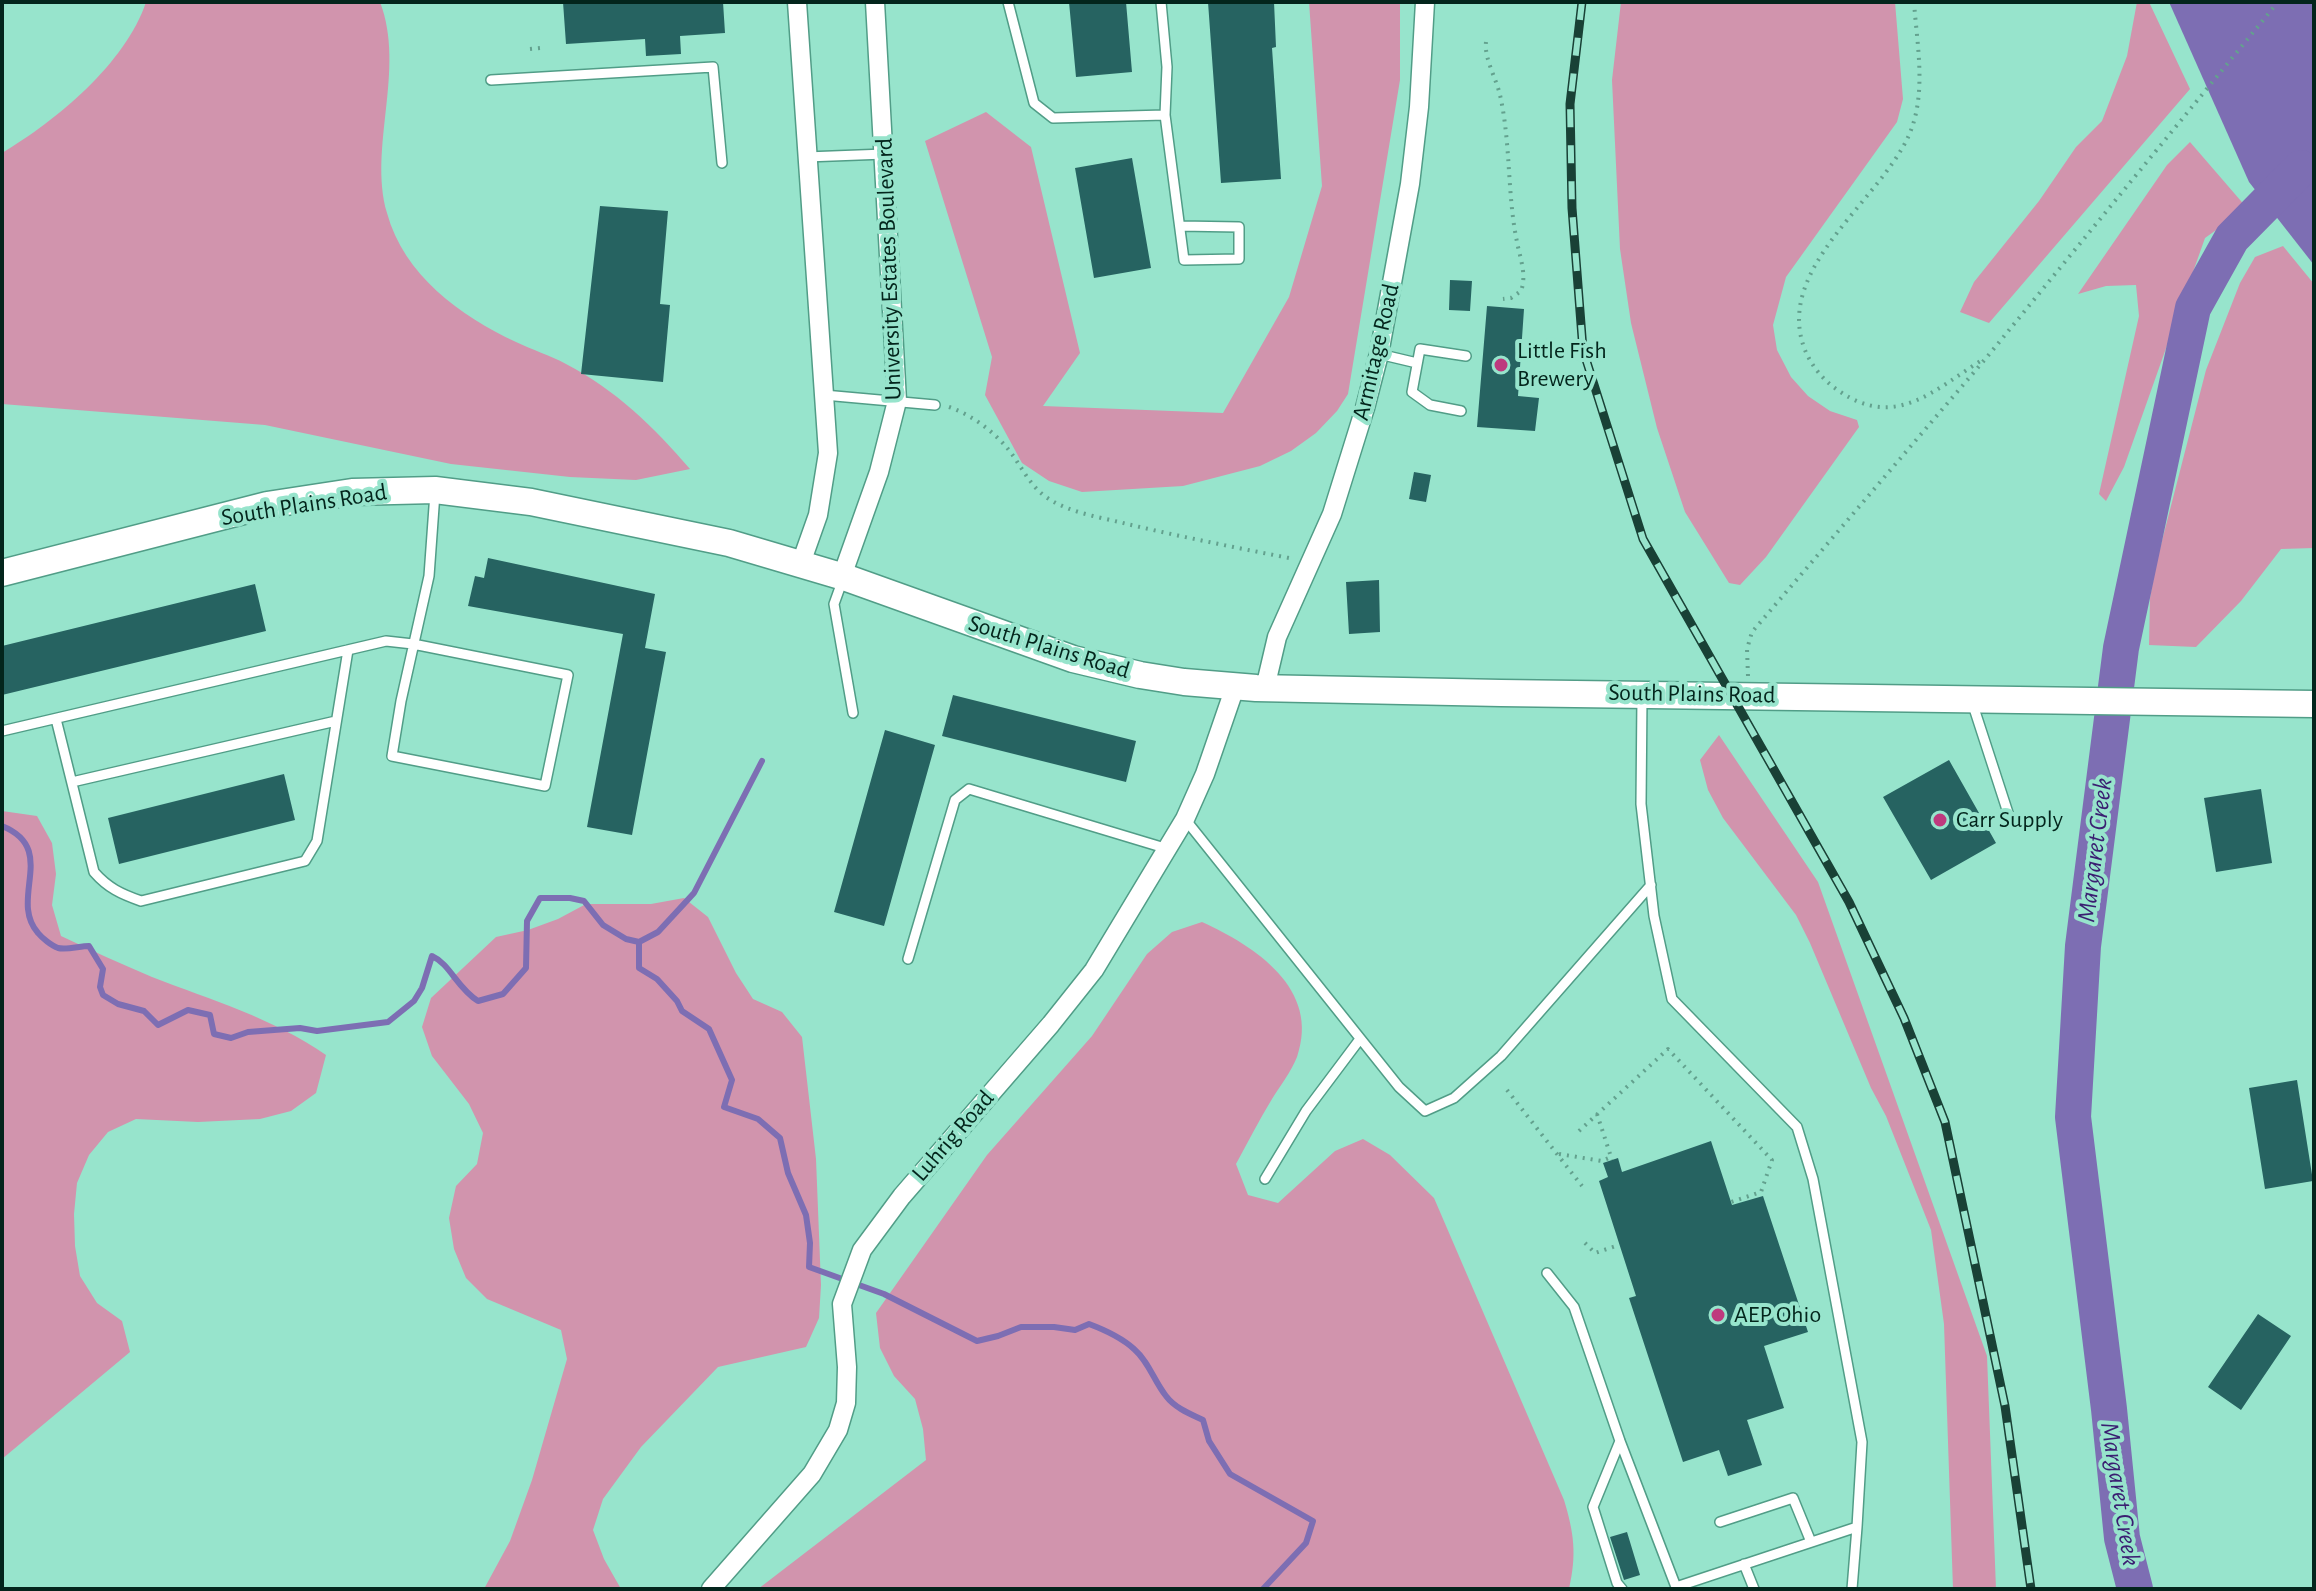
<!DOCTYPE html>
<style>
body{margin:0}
#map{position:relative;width:2316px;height:1591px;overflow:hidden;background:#97e4cc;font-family:"Alegreya Sans",sans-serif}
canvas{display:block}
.frame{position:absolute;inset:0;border:4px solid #03251c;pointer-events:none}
</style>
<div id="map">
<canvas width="2316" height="1591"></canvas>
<div class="frame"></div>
</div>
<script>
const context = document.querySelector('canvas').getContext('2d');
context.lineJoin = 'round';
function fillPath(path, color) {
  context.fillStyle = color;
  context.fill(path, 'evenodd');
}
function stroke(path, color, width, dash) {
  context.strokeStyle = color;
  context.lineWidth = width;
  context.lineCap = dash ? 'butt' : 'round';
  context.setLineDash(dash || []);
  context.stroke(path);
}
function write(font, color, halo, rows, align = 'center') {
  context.font = font + ' "Alegreya Sans",sans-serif';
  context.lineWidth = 8;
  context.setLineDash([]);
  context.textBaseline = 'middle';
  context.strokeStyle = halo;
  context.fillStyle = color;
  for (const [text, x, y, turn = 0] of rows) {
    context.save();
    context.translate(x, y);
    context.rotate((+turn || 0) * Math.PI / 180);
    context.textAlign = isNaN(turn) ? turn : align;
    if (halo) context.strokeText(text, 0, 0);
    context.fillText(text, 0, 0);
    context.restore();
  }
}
const green = new Path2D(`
 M146 2H380C406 70 368 147 387 213 404 275 460 316 516 342 532 350 550 355 566 364 616 390 654 427 690 469L636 480 570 477 451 464 265 425 2 404V153C56 121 126 63 146 2Z
 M1309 2H1400V80L1348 394 1337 411 1316 433 1291 451 1260 466 1183 486 1082 492 1049 481 1022 463 985 395 992 357 925 141 986 112 1031 147 1080 353 1043 406 1223 413 1289 297 1322 186Z
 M1621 2H1895L1903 99 1897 122 1786 277 1773 325 1777 350 1791 377 1808 396 1830 411 1857 420 1859 427 1766 557 1740 585 1729 583 1685 512 1657 428 1631 323 1620 249 1612 80Z
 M2137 2H2149L2190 89 1989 323 1960 312 1974 282 2039 201 2076 147 2102 121 2127 56Z
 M2190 142 2247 208 2205 238 2124 467 2106 501 2099 494 2139 316 2136 285 2106 286 2078 294 2167 165Z
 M2283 246 2314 284V548L2281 549 2241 601 2196 647 2149 645 2150 598 2156 564 2206 370 2240 283 2255 257Z
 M1719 735 1818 882 1987 1356 1996 1589H1953L1944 1324 1931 1230 1886 1116 1871 1088 1810 943 1796 915 1723 818 1708 790 1700 760Z
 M2 811 37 816 52 843 56 874 52 905 61 936C91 950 121 964 152 977 211 1000 273 1018 326 1055L316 1093 291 1111 260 1119 198 1122 136 1119 108 1132 89 1155 77 1183 74 1214 75 1246 80 1276 97 1303 122 1321 130 1352 2 1459Z
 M684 898 708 917 736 973 753 999 782 1012 802 1037 816 1159 821 1285 819 1318 806 1347 718 1367 641 1447 603 1499 593 1530 604 1559 621 1589H484L510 1541 532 1480 567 1359 561 1330 487 1299 466 1278 454 1249 449 1218 456 1186 477 1164 483 1133 469 1104 432 1056 422 1027 431 998 496 937 528 930 558 919 586 904H651Z
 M1202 922C1255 946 1321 989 1297 1057 1291 1072 1280 1086 1272 1099 1259 1120 1248 1142 1236 1164L1248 1195 1278 1203 1335 1151 1363 1139 1390 1155 1434 1198 1564 1500C1574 1533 1577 1554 1569 1589H758L926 1460 923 1429 915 1399 894 1376 880 1348 876 1313 987 1155 1092 1036 1147 954 1172 932Z`);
const water = new Path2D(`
 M2169 2H2314V265L2249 182Z`);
const stream = new Path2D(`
 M2 826C59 849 8 899 38 933 42 938 52 946 58 948 67 950 80 946 89 946L103 969 100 987 103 995 118 1004 144 1011 158 1025 188 1010 210 1015 214 1034 231 1038 248 1032 300 1028 317 1031 388 1022 414 1001 422 988 432 956C450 964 457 988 478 1001L503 994 526 968 527 921 540 898H570L584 901 603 925 626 939 639 942V968L657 979 677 1001 682 1011 709 1029 732 1080 724 1107 758 1119 780 1138 788 1173 806 1215 810 1243 809 1267 884 1294 977 1341 998 1336 1021 1327H1054L1075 1330 1089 1324C1105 1330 1121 1337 1134 1349 1149 1362 1154 1381 1166 1396 1175 1408 1190 1414 1203 1420L1209 1441 1230 1474 1313 1521 1306 1543 1263 1589
 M639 942 658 932 694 893 762 761`);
const river = new Path2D(`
 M2135 1589 2122 1538 2109 1409 2073 1117 2083 946 2121 648 2193 308 2232 238 2301 168`);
const building = new Path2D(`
 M563 2H723L725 33 680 36 681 54 646 56 645 39 566 44Z
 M1069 2H1126L1132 72 1076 77Z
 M1208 2H1274L1276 47 1272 48 1281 179 1221 183Z
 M1132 158 1151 268 1094 278 1075 168Z
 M600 206 668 211 660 304 670 305 663 382 581 374Z
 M1450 280 1472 281 1470 311 1449 310Z
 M1487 306 1524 309 1518 396 1539 398 1535 431 1477 427Z
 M1414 472 1431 475 1426 502 1409 499Z
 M488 558 655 594 645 648 666 652 632 835 587 827 623 634 468 606 475 576 484 578Z
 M1379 580 1380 632 1349 634 1346 582Z
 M255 584 266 631 2 695V646Z
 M953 695 1136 741 1126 782 942 736Z
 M885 730 935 745 884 926 834 912Z
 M1949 760 1996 843 1931 880 1883 797Z
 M284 774 295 820 119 864 108 818Z
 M2261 789 2272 863 2216 872 2204 798Z
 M2297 1080 2313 1181 2265 1189 2249 1088Z
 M1711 1141 1732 1205 1763 1196 1808 1332 1764 1346 1784 1408 1747 1420 1762 1465 1728 1476 1719 1450 1683 1462 1629 1298 1636 1296 1599 1181 1608 1177 1603 1163 1618 1158 1622 1172Z
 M2258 1314 2291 1336 2241 1410 2208 1387Z
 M1627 1532 1640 1575 1624 1580 1610 1537Z`);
const path = new Path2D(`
 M1914 2C1917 45 1927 94 1909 135 1879 202 1773 269 1805 350 1812 367 1824 381 1839 391 1896 430 1934 390 1982 360
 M1486 42C1484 58 1496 78 1500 95 1511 144 1507 194 1517 242 1520 258 1527 275 1521 291L1511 298 1503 299
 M530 49 540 48
 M949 407C972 415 993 431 1008 449 1021 465 1029 485 1046 497 1069 513 1100 517 1127 524 1182 537 1238 548 1294 559
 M1748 676 1747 649 1752 632 1987 357 2278 2
 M1507 1090 1582 1186
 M1597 1114 1612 1160
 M1579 1131 1668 1049 1772 1160 1761 1192 1731 1202
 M1559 1154 1602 1161 1611 1157
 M1585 1243 1595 1253 1619 1245`);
const service = new Path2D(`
 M1008 2 1034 103 1053 118 1165 115
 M1161 2 1167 67 1165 115 1184 260 1239 259V227L1180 226
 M491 80 713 67 722 163
 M806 157 885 154
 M1379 354 1417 363
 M824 395 935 405
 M1461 411 1430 405 1412 392 1420 349 1466 356
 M843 579 834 604 853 713
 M1972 702 2011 822
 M56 719 94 872C108 888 121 894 141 901L305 861 317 841 348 650
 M2 731 386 641 413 644 568 675 545 786 392 756 401 701 429 576 435 493
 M72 782 336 721
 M1185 819 1399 1087 1425 1111 1454 1098 1501 1056 1651 885
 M908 959 955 800 969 789 1168 849
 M1265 1179 1306 1111 1360 1039
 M1547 1273 1574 1307 1620 1441 1676 1587 1857 1527 1862 1442 1813 1179 1797 1127 1672 999 1654 916 1641 804 1642 697
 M1620 1441 1593 1507 1617 1583 1622 1589
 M1720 1522 1793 1498 1811 1542
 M1744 1564 1754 1589
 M1852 1589 1857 1527`);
const minor = new Path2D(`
 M797 2 828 453 818 515 801 563
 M842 576 879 472 897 401 875 2
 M1265 688 1277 637 1332 514 1365 408 1379 354 1410 184 1419 107 1425 2
 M711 1589 812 1474 838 1430 846 1403 847 1367 842 1304 862 1250 902 1196 1051 1024 1094 970 1185 819 1205 774 1235 687`);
const secondary = new Path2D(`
 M2 573 267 505 352 492 435 490 531 502 729 543 844 577 1073 659 1140 675 1184 682 1256 688 1501 693 2314 704`);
const rail = new Path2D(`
 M1582 2 1570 104 1572 208 1583 350 1643 539 1849 902 1904 1018 1945 1122 2005 1406 2031 1589`);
const markers = [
 [1501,365,8,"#be3a7e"],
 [1940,820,8,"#be3a7e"],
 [1718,1315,8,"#be3a7e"]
];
const streetNames = [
 ["University Estates Boulevard",889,269,-92],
 ["Armitage Road",1376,352,-77],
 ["South Plains Road",304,505,-9],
 ["South Plains Road",1049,647,17],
 ["South Plains Road",1692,694,1],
 ["Luhrig Road",953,1136,-49]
];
const poiNames = [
 ["Little Fish",1517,351],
 ["Brewery",1517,379],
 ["Carr Supply",1956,820],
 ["AEP Ohio",1734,1315]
];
const waterNames = [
 ["Margaret Creek",2095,850,-83],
 ["Margaret Creek",2120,1494,81]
];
fillPath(green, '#d194ad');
fillPath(water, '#7d6eb3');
stroke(stream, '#7d6eb3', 6);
stroke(river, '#7d6eb3', 36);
fillPath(building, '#266361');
stroke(service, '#519d87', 12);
stroke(minor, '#519d87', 21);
stroke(secondary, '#519d87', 29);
stroke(path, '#63a18e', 4, [2, 6]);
stroke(service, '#fff', 9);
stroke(minor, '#fff', 18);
stroke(secondary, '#fff', 26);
stroke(rail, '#194136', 9);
stroke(rail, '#97e4cc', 6, [18]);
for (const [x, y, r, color] of markers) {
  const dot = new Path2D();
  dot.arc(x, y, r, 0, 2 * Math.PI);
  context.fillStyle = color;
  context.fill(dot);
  stroke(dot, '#97e4cc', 3);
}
write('24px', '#03251c', '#97e4cc', streetNames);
write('24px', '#03251c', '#97e4cc', poiNames, 'left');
write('italic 26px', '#3a1e71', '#97e4cc', waterNames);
</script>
